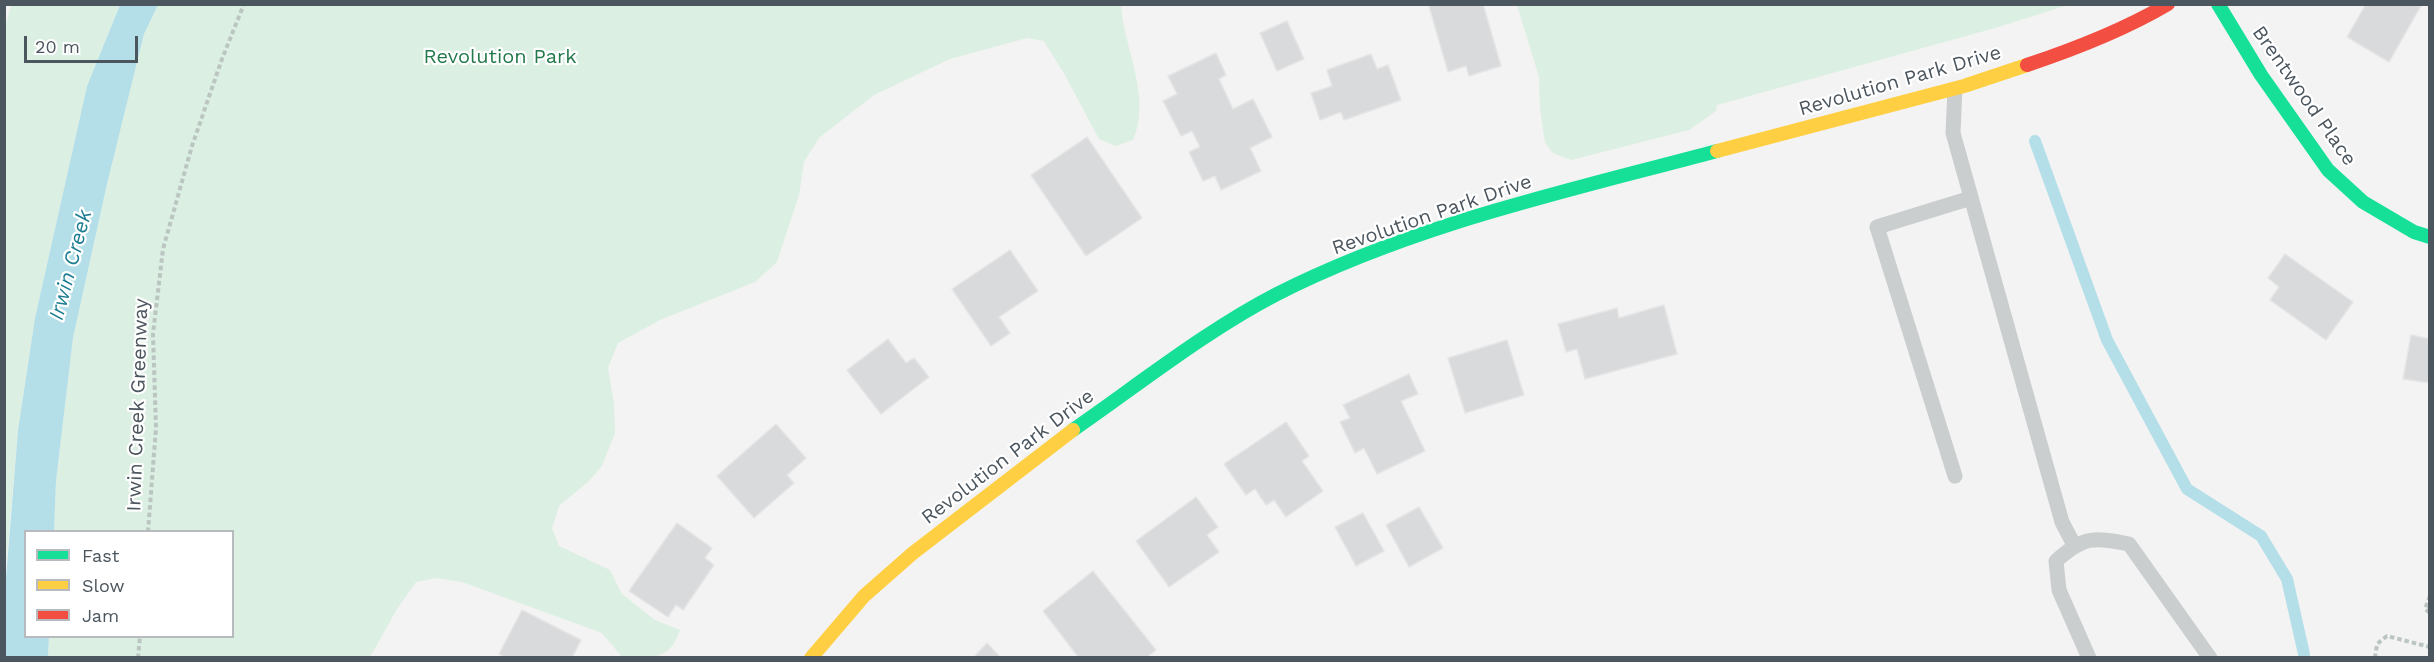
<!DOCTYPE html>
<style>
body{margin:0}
#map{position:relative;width:2434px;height:662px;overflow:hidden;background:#f3f3f3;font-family:"Work Sans",sans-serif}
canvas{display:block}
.frame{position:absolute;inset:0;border:6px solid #4c565e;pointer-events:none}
.legend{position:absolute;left:24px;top:530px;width:210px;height:108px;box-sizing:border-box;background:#fff;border:2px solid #b7bbbf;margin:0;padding:8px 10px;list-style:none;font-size:18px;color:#4c565e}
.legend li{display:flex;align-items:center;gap:12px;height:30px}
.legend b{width:30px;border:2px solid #b7bbbf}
.scale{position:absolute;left:24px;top:36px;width:114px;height:27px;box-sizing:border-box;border:3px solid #4c565e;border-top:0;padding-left:8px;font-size:18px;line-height:21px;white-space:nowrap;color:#4c565e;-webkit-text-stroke:4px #fff;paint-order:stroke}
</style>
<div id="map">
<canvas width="2434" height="662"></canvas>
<div class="frame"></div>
<ul class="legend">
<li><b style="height:8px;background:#16e098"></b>Fast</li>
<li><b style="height:8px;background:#ffcf43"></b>Slow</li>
<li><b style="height:8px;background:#f24e42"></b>Jam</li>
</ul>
<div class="scale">20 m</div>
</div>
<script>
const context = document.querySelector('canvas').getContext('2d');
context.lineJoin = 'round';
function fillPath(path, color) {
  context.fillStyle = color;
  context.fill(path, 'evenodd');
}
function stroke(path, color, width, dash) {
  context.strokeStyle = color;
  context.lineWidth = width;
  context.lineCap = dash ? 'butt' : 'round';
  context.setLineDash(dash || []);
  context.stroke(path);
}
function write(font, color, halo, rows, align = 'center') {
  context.font = font + ' "Work Sans",sans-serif';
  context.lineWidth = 4.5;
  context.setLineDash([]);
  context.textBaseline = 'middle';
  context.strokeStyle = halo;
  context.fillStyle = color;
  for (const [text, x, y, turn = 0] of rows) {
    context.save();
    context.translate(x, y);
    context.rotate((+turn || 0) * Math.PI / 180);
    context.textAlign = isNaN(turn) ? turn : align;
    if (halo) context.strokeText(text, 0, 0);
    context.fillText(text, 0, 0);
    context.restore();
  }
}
const green = new Path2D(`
 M11 5H120L87 86 35 318 18 430 4 590 5 28Z
 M158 5H1121C1124 49 1152 97 1133 140L1115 146 1099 139 1066 77 1044 41 1027 38 950 59 874 95 819 138 804 162 799 195 777 262 755 282 660 320 618 343 608 368 614 404 615 433 602 466 588 482 559 506 552 528 559 546 610 570 622 594 655 620 680 630C669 662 652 657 622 657L602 633 462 582 436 578 416 582 397 609 370 657 48 658 49 637 232 636V532L54 531 56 481 73 338 107 184 144 34Z
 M1517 5V4L2068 5 1995 28 1717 105 1716 111 1689 130 1571 160 1553 153 1545 143 1540 109 1539 77Z`);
const water = new Path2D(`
 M120 5H158L144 34 107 184 73 338 56 481 54 531 26 532V636L49 637 48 657H5V590L18 430 35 318 87 86Z`);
const stream = new Path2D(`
 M2035 141 2107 340 2187 489 2261 536 2287 579 2304 654`);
const building = new Path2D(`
 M1433 4H1483L1501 66 1469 76 1466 66 1448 72 1429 6Z
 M2366 4H2422L2389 62 2347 37Z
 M1287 21 1304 59 1277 71 1260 33Z
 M1216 53 1226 75 1219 79 1233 109 1253 99 1272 137 1250 148 1261 171 1221 190 1215 176 1203 181 1189 152 1200 147 1192 131 1181 136 1163 101 1177 94 1168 76Z
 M1371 54 1377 69 1388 65 1401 100 1344 120 1341 112 1320 120 1311 93 1332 86 1327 70Z
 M1087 137 1142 218 1086 256 1031 175Z
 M1010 250 1038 291 999 317 1010 333 991 346 952 289Z
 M2285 254 2353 302 2326 340 2270 300 2279 287 2268 278Z
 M1664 305 1677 354 1585 379 1577 349 1566 352 1558 324 1617 308 1619 318Z
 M2411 335 2430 339V383L2403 379Z
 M888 339 906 363 914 358 929 377 881 414 847 370Z
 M1507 340 1524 395 1465 413 1448 358Z
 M1409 374 1418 394 1401 401 1425 451 1377 474 1364 448 1355 453 1340 422 1350 418 1343 405Z
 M1286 422 1309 456 1302 461 1323 491 1286 517 1274 500 1266 505 1255 489 1246 495 1224 464Z
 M776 424 806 458 787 475 794 483 754 518 717 476Z
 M1196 497 1218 527 1207 535 1219 552 1169 587 1136 541Z
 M1419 507 1443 548 1409 567 1386 525Z
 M1363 513 1384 551 1356 566 1335 527Z
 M677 523 712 548 705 558 714 565 683 610 676 605 668 617 629 591Z
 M1093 571 1156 650 1146 658H1079L1043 611Z
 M522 610 581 640 572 658H506L499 654Z
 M987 643 1001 658H973Z`);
const path = new Path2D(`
 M148 532 156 428 153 334 163 249 192 146 222 59 244 4
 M2430 596 2425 609 2430 613
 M138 658 140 636
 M2375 658 2377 644 2387 636 2430 647`);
const lane = new Path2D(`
 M1955 89 1953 133 2062 522 2074 545
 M1955 476 1877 227 1971 198
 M2089 658 2059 590 2056 561C2084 536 2093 537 2129 544L2210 658`);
const fast = new Path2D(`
 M2218 4 2261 75 2328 170 2363 202 2414 232 2430 237
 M1073 430C1138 385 1207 330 1277 294 1415 224 1568 191 1717 151`);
const slow = new Path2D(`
 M1717 151 1964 86 2027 65
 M811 658 864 596 913 553 1073 430`);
const jam = new Path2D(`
 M2027 65C2075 49 2124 30 2168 4`);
const parkNames = [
 ["Revolution Park",500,57]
];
const streetNames = [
 ["Revolution Park Drive",1900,81,-16],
 ["Brentwood Place",2304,96,55],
 ["Revolution Park Drive",1432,215,-19],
 ["Irwin Creek Greenway",138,405,-88],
 ["Revolution Park Drive",1008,457,-37]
];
const waterNames = [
 ["Irwin Creek",71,265,-75]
];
fillPath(green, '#dbefe2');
fillPath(water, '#b4dfe8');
stroke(stream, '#b4dfe8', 12);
fillPath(building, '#d9dadc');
stroke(building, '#e5e5e5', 1.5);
stroke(path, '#bbc5c2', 4, [4.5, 3]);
stroke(lane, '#cbcecf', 15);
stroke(fast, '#16e098', 14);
stroke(slow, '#ffcf43', 14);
stroke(jam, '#f24e42', 14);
write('20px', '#23794b', '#fff', parkNames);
write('20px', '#4c565e', '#fff', streetNames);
write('italic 21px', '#1c7d91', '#fff', waterNames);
</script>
